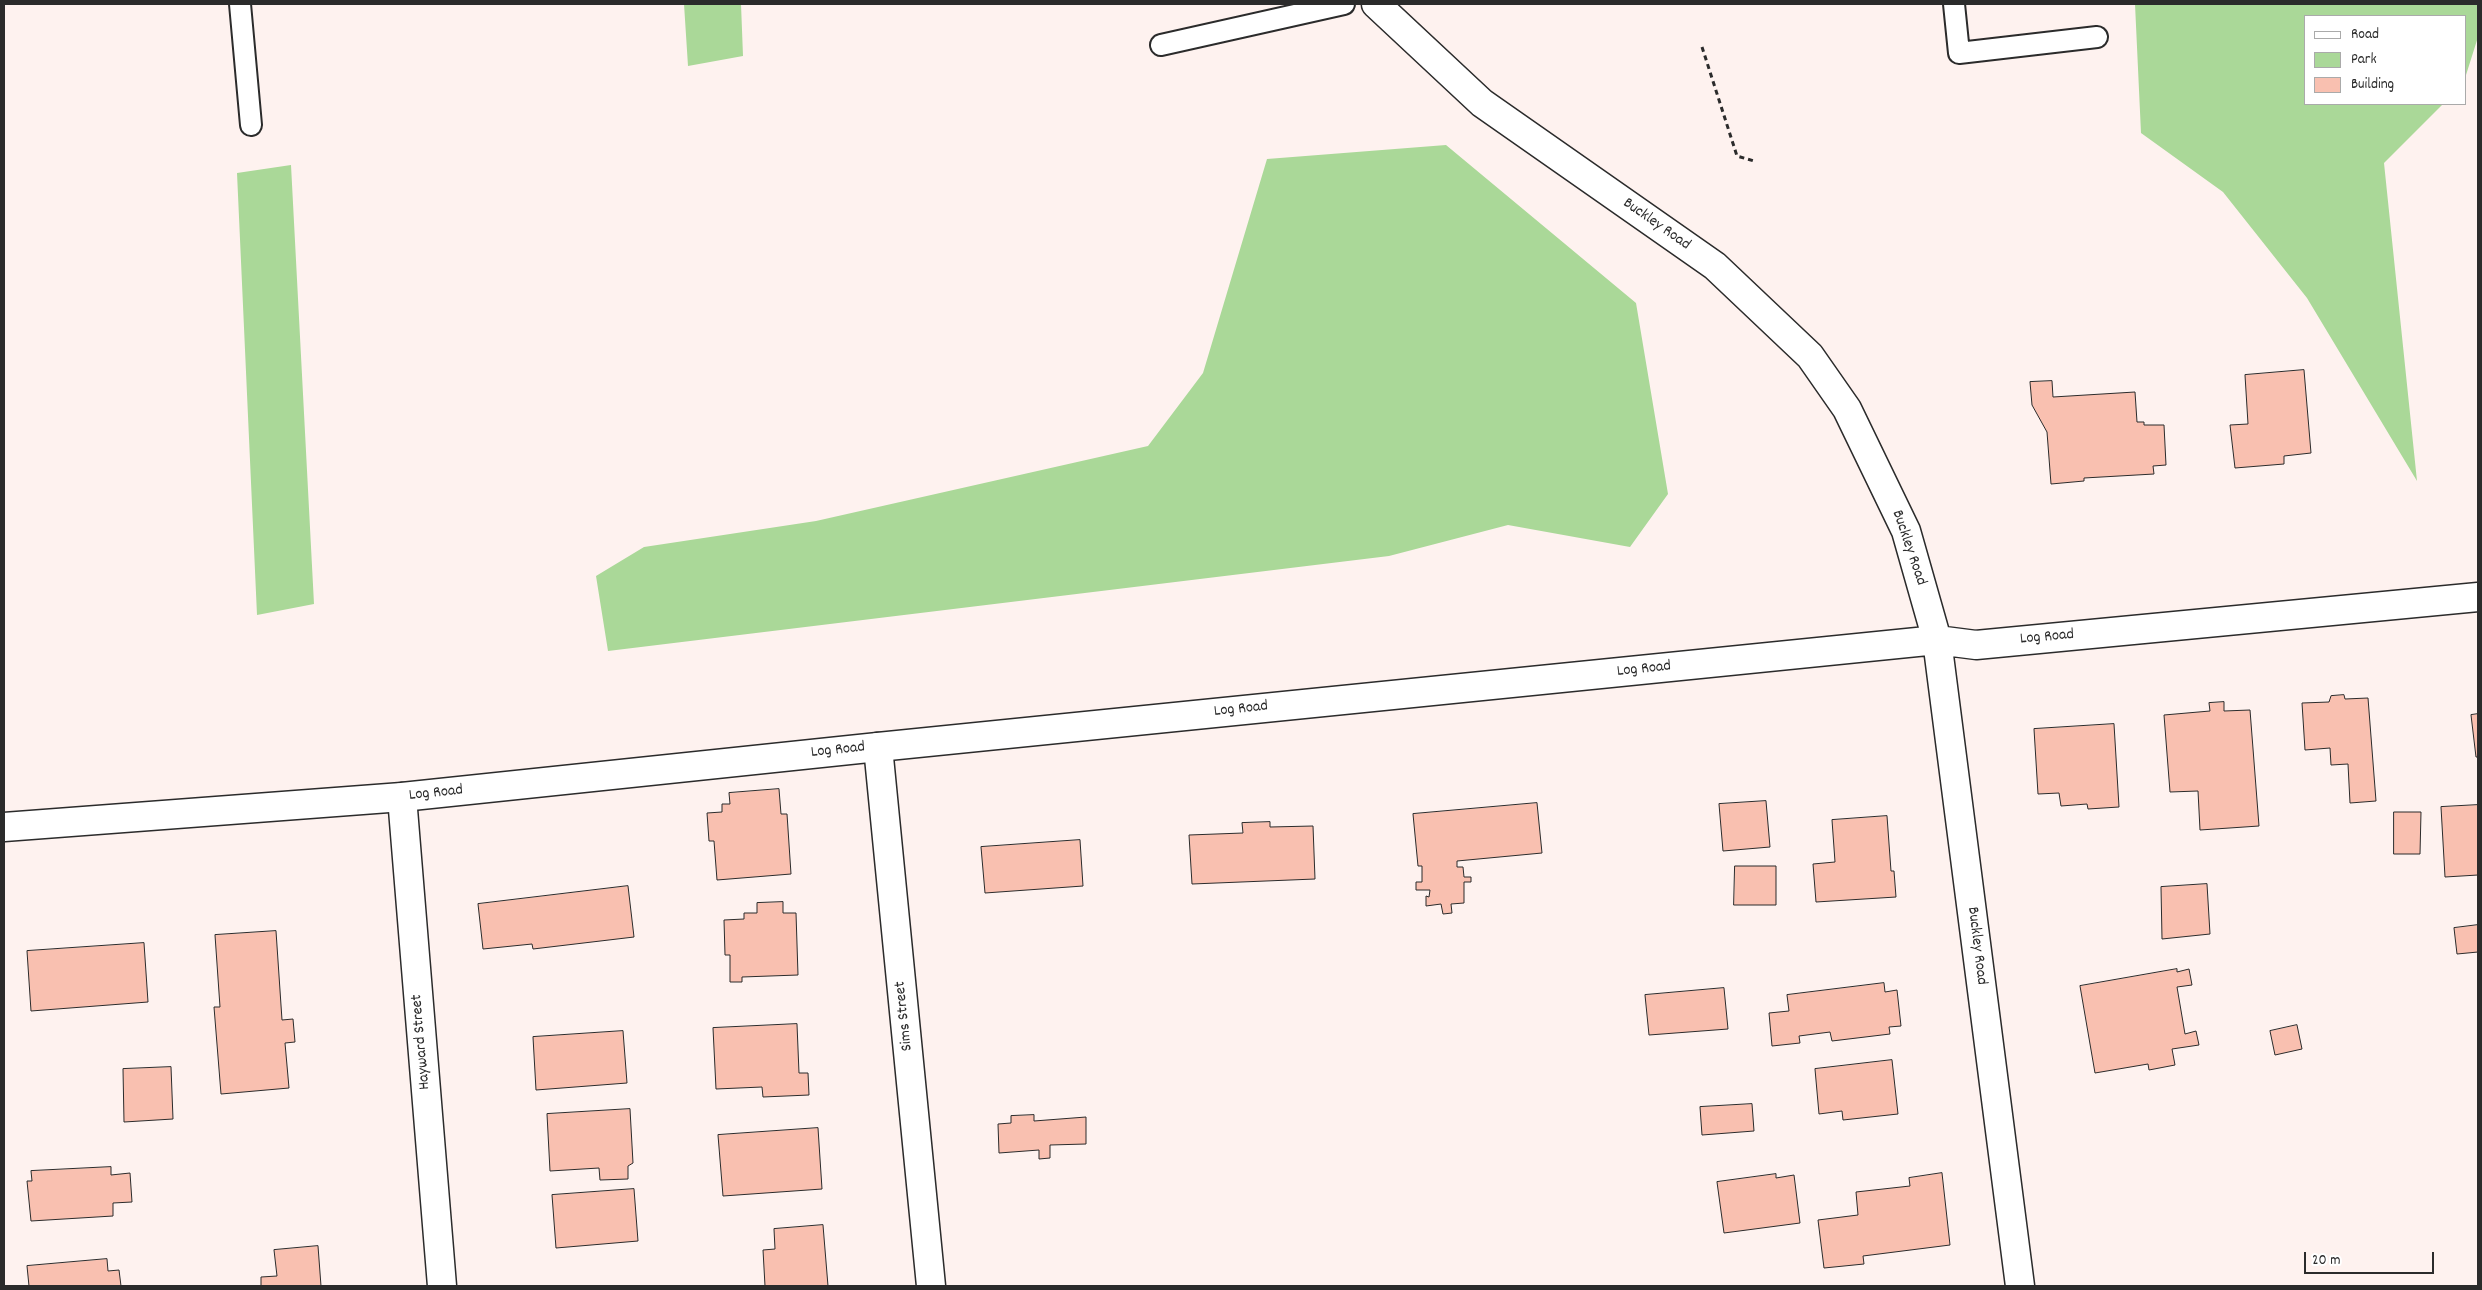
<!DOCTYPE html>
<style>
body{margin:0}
#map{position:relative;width:2482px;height:1290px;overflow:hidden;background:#fef2ef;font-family:Dekko,sans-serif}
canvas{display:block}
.frame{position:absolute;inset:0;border:5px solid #2b2b2b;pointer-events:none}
.legend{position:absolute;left:2304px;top:15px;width:162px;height:90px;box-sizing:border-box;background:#fff;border:1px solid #aaa;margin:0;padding:6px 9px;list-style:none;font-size:15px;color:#2b2b2b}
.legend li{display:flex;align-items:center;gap:10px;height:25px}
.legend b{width:25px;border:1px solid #aaa}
.scale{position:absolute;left:2304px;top:1252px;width:130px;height:22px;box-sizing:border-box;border:2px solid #2b2b2b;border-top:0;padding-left:6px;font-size:15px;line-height:18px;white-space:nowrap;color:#2b2b2b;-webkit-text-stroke:4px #fff;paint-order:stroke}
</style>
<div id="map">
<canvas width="2482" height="1290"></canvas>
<div class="frame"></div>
<ul class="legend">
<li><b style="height:6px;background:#fff"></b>Road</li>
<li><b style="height:14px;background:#aad898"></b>Park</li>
<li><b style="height:14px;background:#f9c0b0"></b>Building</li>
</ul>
<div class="scale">20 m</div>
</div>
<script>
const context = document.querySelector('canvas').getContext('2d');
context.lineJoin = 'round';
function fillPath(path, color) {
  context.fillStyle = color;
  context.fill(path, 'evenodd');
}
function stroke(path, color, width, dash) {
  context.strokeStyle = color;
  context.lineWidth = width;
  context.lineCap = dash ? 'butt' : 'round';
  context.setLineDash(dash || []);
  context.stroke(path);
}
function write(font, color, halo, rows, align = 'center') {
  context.font = font + ' Dekko,sans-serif';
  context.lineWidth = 5;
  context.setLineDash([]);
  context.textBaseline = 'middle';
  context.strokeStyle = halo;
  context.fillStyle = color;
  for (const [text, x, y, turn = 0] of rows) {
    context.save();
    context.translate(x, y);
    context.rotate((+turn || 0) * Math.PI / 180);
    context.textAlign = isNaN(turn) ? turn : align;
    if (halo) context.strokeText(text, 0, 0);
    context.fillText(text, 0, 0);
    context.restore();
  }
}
const green = new Path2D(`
 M684 4H741L743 56 688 66Z
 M2135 4H2478V37L2466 75V16H2306V104H2443L2384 163 2417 481 2307 298 2223 192 2141 133Z
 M1446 145 1636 303 1668 494 1630 547 1508 525 1389 556 608 651 596 576 644 547 816 521 1148 446 1203 373 1267 159Z
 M291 165 314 604 257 615 237 173Z`);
const building = new Path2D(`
 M2304 370 2311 453 2284 456V464L2235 468 2230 425 2248 424 2245 375Z
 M2052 381 2053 397 2135 392 2137 422H2144V425H2164L2166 465 2153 466 2154 474 2084 478V481L2051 484 2047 432 2032 405 2030 382Z
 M2344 695 2345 699 2368 698 2376 801 2350 803 2348 764 2331 765 2330 748 2305 750 2302 703 2329 702 2331 696Z
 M2224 702V711L2250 710 2259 826 2200 830 2198 791 2170 792 2164 715 2210 711 2209 703Z
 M2478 714V757H2476L2471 715Z
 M2114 724 2119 807 2088 809 2087 804 2061 806 2059 793 2038 794 2034 729Z
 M779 789 781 814H787L791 874 717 880 714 841H709L707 813 722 812V804H730L729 793Z
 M1766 801 1770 847 1723 851 1719 804Z
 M1537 803 1542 853 1457 861V867H1463L1464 877H1471V882H1464V903L1451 904 1452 913 1443 914 1441 904 1426 906V896L1429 897 1430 890H1416V882H1422V866H1418L1413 814Z
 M2478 805V875L2445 877 2441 807Z
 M2394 812H2421L2420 854H2394Z
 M1887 816 1891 871H1894L1896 897 1816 902 1813 864 1835 862 1832 820Z
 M1270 822V827L1313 826 1315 879 1192 884 1189 835 1243 833 1242 823Z
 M1080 840 1083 886 985 893 981 847Z
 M1735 866H1776V905H1734Z
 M2207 884 2210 934 2162 939 2161 887Z
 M628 886 634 937 533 949 532 944 483 949 478 904Z
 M783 902V913H796L798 975 742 977V982H730V955H725L724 920 744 919V913H757V903Z
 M2478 925V952L2457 954 2454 928Z
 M276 931 282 1020 293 1019 295 1042 285 1043 289 1088 221 1094 214 1007H220L215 935Z
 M144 943 148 1002 31 1011 27 951Z
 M2177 969V972L2189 969 2192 985 2177 987 2185 1034 2196 1031 2199 1045 2172 1049 2175 1065 2149 1070 2148 1064 2095 1073 2080 986Z
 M1884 983 1885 992 1897 990 1901 1026 1889 1027 1890 1034 1832 1041 1830 1032 1799 1036 1800 1043 1772 1046 1769 1013 1789 1011 1787 995Z
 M1724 988 1728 1029 1649 1035 1645 995Z
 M797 1024 799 1073H808L809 1095 763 1097 762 1087 716 1089 713 1028Z
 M2297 1025 2302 1049 2275 1055 2270 1031Z
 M623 1031 627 1083 536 1090 533 1037Z
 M1892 1060 1898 1114 1843 1120 1842 1111 1819 1114 1815 1069Z
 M171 1067 173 1119 124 1122 123 1069Z
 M1752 1104 1754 1131 1702 1135 1700 1107Z
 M630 1109 633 1163 628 1166V1179L600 1180 599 1168 550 1171 547 1114Z
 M1034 1115V1121L1086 1117V1144L1050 1145V1158L1039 1159V1150L999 1153 998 1124 1011 1123V1116Z
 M818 1128 822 1189 723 1196 718 1135Z
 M111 1167V1175L130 1173 132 1202 113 1203V1216L31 1221 27 1181H32L31 1171Z
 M1942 1173 1950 1245 1863 1256 1864 1264 1824 1268 1818 1220 1858 1215 1856 1192 1910 1186 1909 1178Z
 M1776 1174V1178L1794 1175 1800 1223 1724 1233 1717 1182Z
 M634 1189 638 1241 556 1248 552 1195Z
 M823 1225 828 1286H765L763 1250 775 1249 774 1229Z
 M318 1246 321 1286H261V1277L277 1276 274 1250Z
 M107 1259 108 1271 119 1270 121 1286H29L27 1266Z`);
const path = new Path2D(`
 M1702 47 1737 156 1754 161`);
const service = new Path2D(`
 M240 4 251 125
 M1954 4 1959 53 2097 37
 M1161 45 1344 4`);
const minor = new Path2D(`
 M878 747 931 1286
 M402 797 442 1286`);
const tertiary = new Path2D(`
 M1376 4 1482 103 1715 266 1810 356 1847 409 1906 531 1937 640 2020 1286
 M4 827 402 797 878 747 1937 640 1976 645 2478 597`);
const streetNames = [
 ["Buckley Road",1656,225,35],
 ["Buckley Road",1908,548,71],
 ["Log Road",2047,638,-5],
 ["Log Road",1644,670,-6],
 ["Log Road",1241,710,-6],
 ["Log Road",838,751,-6],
 ["Log Road",436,794,-6],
 ["Buckley Road",1976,946,83],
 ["Sims Street",905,1016,-96],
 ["Hayward Street",422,1042,-95]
];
fillPath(green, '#aad898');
fillPath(building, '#f9c0b0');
stroke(building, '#2b2b2b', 1);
stroke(service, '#2b2b2b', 24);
stroke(minor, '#2b2b2b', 31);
stroke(tertiary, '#2b2b2b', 31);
stroke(path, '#2b2b2b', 3, [5, 4]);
stroke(service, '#fff', 20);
stroke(minor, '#fff', 28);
stroke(tertiary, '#fff', 28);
write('16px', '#2b2b2b', '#fff', streetNames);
</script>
